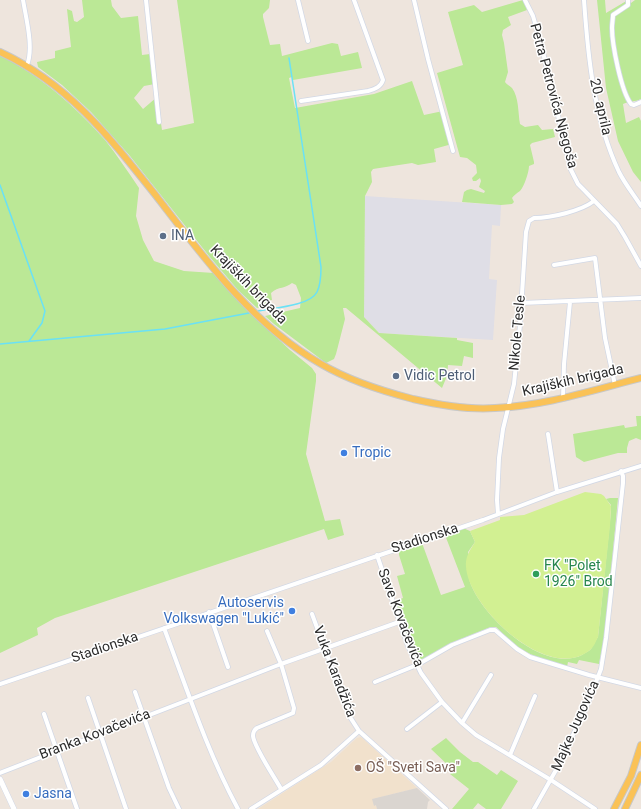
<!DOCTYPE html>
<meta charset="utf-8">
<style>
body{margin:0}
canvas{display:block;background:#eee5dd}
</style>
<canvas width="641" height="809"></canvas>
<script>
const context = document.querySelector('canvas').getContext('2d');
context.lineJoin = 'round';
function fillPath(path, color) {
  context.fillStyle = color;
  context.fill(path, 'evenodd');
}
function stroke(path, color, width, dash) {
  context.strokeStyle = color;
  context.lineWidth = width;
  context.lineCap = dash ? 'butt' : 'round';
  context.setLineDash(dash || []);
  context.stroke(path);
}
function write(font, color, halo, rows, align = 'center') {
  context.font = font + ' Roboto,sans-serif';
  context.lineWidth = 3;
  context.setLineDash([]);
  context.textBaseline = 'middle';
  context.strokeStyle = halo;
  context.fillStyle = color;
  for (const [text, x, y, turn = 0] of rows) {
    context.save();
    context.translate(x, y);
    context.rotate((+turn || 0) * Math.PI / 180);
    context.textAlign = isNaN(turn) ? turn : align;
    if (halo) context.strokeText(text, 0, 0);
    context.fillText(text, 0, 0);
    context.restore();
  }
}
const industrial = new Path2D(`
 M365 196 501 205 500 226 492 225 489 279 497 280 493 340 379 333 364 317Z`);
const education = new Path2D(`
 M361 737 417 788 373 799 374 806 376 805 377 809H258L331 762 357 738Z`);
const green = new Path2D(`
 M82 0H111L112 6 121 18 138 16 142 55 150 54 155 84 144 86 134 98 143 109 157 97 162 130 194 123 177 0H270L269 8 263 14V17L270 45 280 44 282 56 332 43 338 44 341 56 358 52 362 68 293 80 292 77 289 78 295 108 374 94 412 81 424 115 443 111 452 144 434 149 436 162 418 165 412 163 373 169 371 172 372 182 365 196 364 317 379 333 457 338V340L473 343V358L464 356 462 366 448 365 447 376 442 388 346 308H343L345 319 336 354 334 359 326 363 274 324 265 316 300 308 301 298 296 285 292 283C285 289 279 286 271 293L272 300 266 301V306L257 308 238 290 209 256 130 156 91 112 62 85 38 67 37 62 55 58V51L71 47 67 9 72 11 74 21 77 22 84 17Z
 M523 0 527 10 508 17 511 25 503 30 502 35 504 43 508 72 505 82C507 85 509 85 512 88 519 97 518 113 520 124L525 127 538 125 542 130 553 129 555 137 532 143 530 145 534 162V164L529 166C529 172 524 187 520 191 517 193 514 195 512 198L514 202 512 204 501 205 462 202 464 192 467 190 471 189 484 193 485 191 479 187 481 181 480 178 476 181H473L472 178 477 173 476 165 467 158 460 157 437 73 463 65 448 12 474 5 482 12Z
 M597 0H605L606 13 628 0 631 3 635 0H641V99C635 102 630 101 623 104L626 123 639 117 641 121V182L633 172 618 141 606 88Z
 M0 56C38 73 78 109 105 140 117 155 128 172 139 188L136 216 143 240 154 261 184 271 214 273 248 311 290 350 312 368 316 374V381L306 454 325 521 340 519 344 535 328 540 324 529 55 618 37 628 38 635 0 653Z
 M636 416H641V440L636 438 629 441 627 448V453H618L584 462 576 457 573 434 624 425 625 428 637 426Z
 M610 498H618L605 634 599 664 579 660 577 664 568 662 567 667C547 660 528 656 512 643 506 639 502 632 496 627H491L451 643 418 662 410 644 395 601 403 598 397 576 405 574 399 555V551L422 543 441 595 465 587 445 535 463 528 470 531 475 542 468 552C469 561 467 574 470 582 482 617 544 674 582 655 584 653 588 652 590 650 593 647 595 641 598 637L611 512V505L606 499Z
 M446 738 460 752 473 762H478L497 775 501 770 518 781 501 809H486L478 803 473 809H452L469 789 450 774 453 770 431 749Z`);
const pitch = new Path2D(`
 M585 492 601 494 604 496 611 506 610 526 598 637C596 641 594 647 590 650 550 684 469 609 466 567 465 557 470 550 475 542L470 531 500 520V517L524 515Z`);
const plaza = new Path2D(`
 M417 788 430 800 428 802 427 809H377L376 805 374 806 372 799Z`);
const stream = new Path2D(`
 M0 185 45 311 42 323 29 341
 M258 311C273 308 310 306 317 292 321 284 321 275 321 267L289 58
 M0 344 165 329 249 313`);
const minor = new Path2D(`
 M23 0C26 18 34 48 27 65
 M146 0 159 122
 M298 0 308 41
 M414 0 428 59 453 151
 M525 0 533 16 541 44 571 170 578 184 583 189 617 224 625 237 641 266
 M584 0C588 58 594 119 619 172 625 184 634 195 641 206
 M628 0V5L613 15C613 19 612 23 612 28 612 44 621 91 631 104L634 105 641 102
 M301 101 368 91C375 89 381 87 383 80L354 0
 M554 265 595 258 605 338 615 385
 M521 303 641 298
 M563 399 564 364 570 302
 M548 434 557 492
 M498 514 497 500 499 458 503 429 514 384 520 325 526 232 529 221 534 218C551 218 581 211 594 201
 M377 555 408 646 421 673 442 702 462 723 476 735 551 780 595 809
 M209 612 228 667
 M312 614 350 717 359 731 446 809
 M164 628C187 689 207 751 238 809
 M267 631 281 664 294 708 293 713 257 728C254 730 253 732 253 736 254 747 275 778 281 789
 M375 682 417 665 452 645 490 630H495L517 649 530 657 589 675 641 688
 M0 684 483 520 557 492 641 466
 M135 692 169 788 179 809
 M88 698 126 809
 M44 714 77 809
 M462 723 491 675
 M407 729 442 702
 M510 755 535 696
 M0 773 281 664 399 622
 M251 809 321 765 359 731
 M534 809 556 770 586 708 601 669 606 638 623 483V476L621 471`);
const tertiary = new Path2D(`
 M0 779 14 809`);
const primary = new Path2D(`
 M0 52C69 84 111 139 157 197 204 258 254 326 321 364 350 381 382 391 413 399 439 405 468 410 495 408 545 406 593 390 641 378
 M614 809 631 776 641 745
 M625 809 641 775`);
const markers = [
 [163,236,4,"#5c6f8a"],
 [396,376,4,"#5c6f8a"],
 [344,453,4,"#3f7fe0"],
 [536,574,4,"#2e9e5b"],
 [292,611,4,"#3f7fe0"],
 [358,768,4,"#8d6e63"],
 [26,794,4,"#3f7fe0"]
];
const streetNames = [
 ["Petra Petrovića Njegoša",553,96,75],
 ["20. aprila",600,107,77],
 ["Krajiških brigada",248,285,46],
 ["Nikole Tesle",518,333,-85],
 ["Krajiških brigada",573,381,-13],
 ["Stadionska",425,539,-18],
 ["Save Kovačevića",400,618,69],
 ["Stadionska",105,648,-19],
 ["Vuka Karadžića",334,672,69],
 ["Majke Jugovića",576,726,-66],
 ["Branka Kovačevića",95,735,-21]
];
const serviceNames = [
 ["INA",171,236],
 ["Vidic Petrol",404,376]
];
const shopNames = [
 ["Tropic",352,453],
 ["Autoservis",284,603,"right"],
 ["Volkswagen \"Lukić\"",284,619,"right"],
 ["Jasna",34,794]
];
const leisureNames = [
 ["FK \"Polet",544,566],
 ["1926\" Brod",544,582]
];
const educationNames = [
 ["OŠ \"Sveti Sava\"",366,768]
];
fillPath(industrial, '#dfdee6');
fillPath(education, '#f1e1cc');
fillPath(green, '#bbe896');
fillPath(pitch, '#d2f092');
fillPath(plaza, '#dad5d0');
stroke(stream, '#6ae1f6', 1.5);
stroke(minor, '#d2d8e5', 5.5);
stroke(tertiary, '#d2d8e5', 6);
stroke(primary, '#c8c8c8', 8);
stroke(minor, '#fff', 4);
stroke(tertiary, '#fff', 5);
stroke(primary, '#fac257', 6);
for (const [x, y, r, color] of markers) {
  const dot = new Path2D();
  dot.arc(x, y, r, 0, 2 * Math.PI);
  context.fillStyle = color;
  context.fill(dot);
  stroke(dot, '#fff', 1.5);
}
write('14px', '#2c2c2c', '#fff', streetNames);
write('14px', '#4e5e75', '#fff', serviceNames, 'left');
write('14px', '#366cbe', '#fff', shopNames, 'left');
write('14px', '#27864d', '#fff', leisureNames, 'left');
write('14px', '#785e54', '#fff', educationNames, 'left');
</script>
